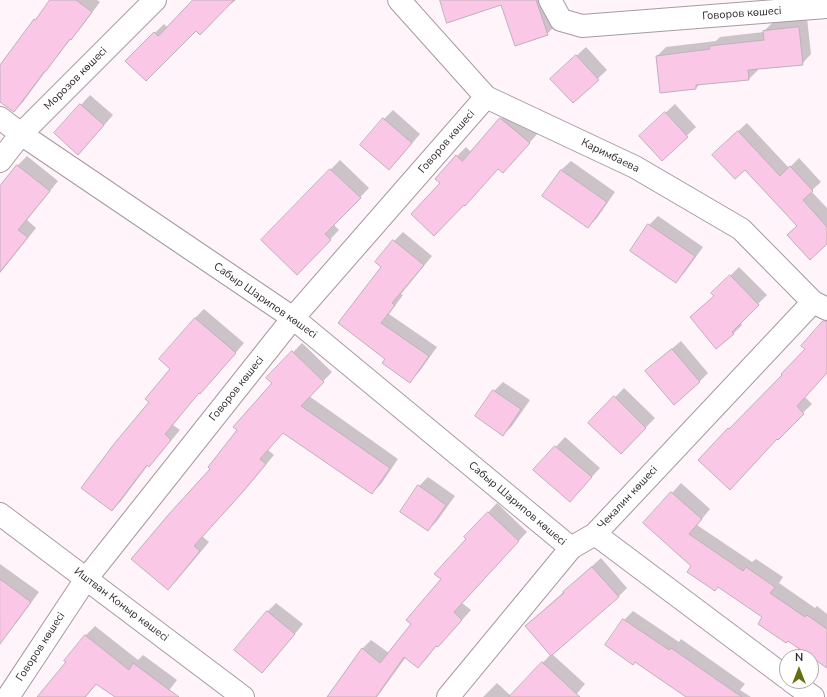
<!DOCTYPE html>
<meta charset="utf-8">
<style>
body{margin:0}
#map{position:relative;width:827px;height:697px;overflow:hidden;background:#fef4fa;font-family:"Nunito Sans",sans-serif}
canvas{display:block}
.north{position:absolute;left:779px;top:649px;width:40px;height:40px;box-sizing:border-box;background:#fff;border:1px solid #adaaac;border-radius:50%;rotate:0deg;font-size:11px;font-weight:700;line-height:16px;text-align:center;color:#312b2f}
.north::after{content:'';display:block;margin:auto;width:14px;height:18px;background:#666c10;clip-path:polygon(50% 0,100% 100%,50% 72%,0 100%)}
</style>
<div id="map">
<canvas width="827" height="697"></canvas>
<div class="north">N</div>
</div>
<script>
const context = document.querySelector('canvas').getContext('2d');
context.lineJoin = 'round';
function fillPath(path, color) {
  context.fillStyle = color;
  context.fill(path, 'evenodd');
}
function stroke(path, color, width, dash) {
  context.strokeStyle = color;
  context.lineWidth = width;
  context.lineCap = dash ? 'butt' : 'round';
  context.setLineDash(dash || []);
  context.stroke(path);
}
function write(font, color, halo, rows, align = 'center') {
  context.font = font + ' "Nunito Sans",sans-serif';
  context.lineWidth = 3;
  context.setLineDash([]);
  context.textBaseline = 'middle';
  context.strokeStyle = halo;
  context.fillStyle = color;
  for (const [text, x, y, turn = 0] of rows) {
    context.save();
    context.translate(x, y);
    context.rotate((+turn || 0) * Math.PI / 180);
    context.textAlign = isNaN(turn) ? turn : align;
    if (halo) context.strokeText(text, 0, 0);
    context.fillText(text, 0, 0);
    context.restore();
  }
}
const shadow = new Path2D(`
 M52 0H97L100 2 80 29 73 36 51 64 23 102 14 111 0 100V66L35 20 42 13Z
 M194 0H236L196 30 126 61 164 24 168 28Z
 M441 0H548L556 25 547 34 502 4Z
 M807 18 811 54 802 64 758 68V70L749 79 700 84 696 88 657 56 666 47 716 41 720 37 764 32V31L773 22Z
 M586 47 607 70 573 102 561 70Z
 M90 95 113 115 87 145 55 133Z
 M675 104 696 127 662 159 650 127Z
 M510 109 538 133 512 163 499 168 442 183 457 156 466 147 471 152Z
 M393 110 420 134 398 160 384 119Z
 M747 123 789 168 799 158 821 182 811 191 827 208V243L798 226 722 146Z
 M27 156 58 181 27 220 36 228 0 273V187L18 165Z
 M340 160 369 188 334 225 339 230 306 265 304 197Z
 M571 161 615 192 597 218 588 227 544 196 561 170Z
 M658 216 703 247 685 272 676 281 649 225Z
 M403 232 432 256 401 294 403 295 389 314 437 347 419 372 410 382 386 359 339 323 382 267 394 241Z
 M739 267 767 295 740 322 742 325 733 334 691 317 700 308 715 296 713 293Z
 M204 309 244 343 209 384 200 393 199 392 173 425 180 430 158 456 149 465H148L121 501 112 510 150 402 172 369 195 318Z
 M827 318V372L805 397 812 404 777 438 739 479 729 429 738 420 739 421 784 375 806 349 824 321Z
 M681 341 708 373 699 382 656 362Z
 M302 343 332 372 309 396 398 459 381 484 372 493 283 432 268 450 274 455 250 484 202 536 209 542 177 580 168 589 212 469 274 383 268 378Z
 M503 382 530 400 512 426 503 435 494 391Z
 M624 388 655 418 621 453 590 423Z
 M565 437 600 468 570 501 535 470Z
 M428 477 455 496 437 521 428 530 419 486Z
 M681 483 710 509 697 525 752 562 756 559 783 577 779 583 815 608 817 606 827 614V667L764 617 692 566 645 523Z
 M497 503 527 532 462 603 471 610 447 637 438 646 437 645 427 658 418 667 406 657 377 697H339L362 649 371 640 389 653 412 624 442 579 467 539 465 537Z
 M601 558 627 588 618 597 552 654 585 684 574 697H483L497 683 511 696 551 654 536 617Z
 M0 564 39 592 17 622 8 631 0 625Z
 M276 603 303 624 271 663 262 672 267 612Z
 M633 611 679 642 681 639 745 684 740 690 751 697H688L636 661 606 645 624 620Z
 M95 626 138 660 143 655 177 680 164 697H117L97 683 86 697H38L67 662 66 661 86 635Z`);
const building = new Path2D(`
 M50 0H76L92 12 71 40 70 39 46 71H45L14 112 0 102V65L34 19 35 20Z
 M193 0H234L200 35 196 31 146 81 125 61 154 32 158 36Z
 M440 0H536L548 35 515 46 501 5 447 23Z
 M799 27 803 65 748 70 749 80 696 85V89L660 93 656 56 710 49 709 46 764 40 763 31Z
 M576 55 599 80 573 103 550 79Z
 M80 104 104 125 78 155 54 133Z
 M665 112 688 137 662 161 639 136Z
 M383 118 412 143 389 170 360 145Z
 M500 118 530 143 503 173 498 169 465 206 464 205 434 236 411 214 440 183 435 179 456 155 462 161Z
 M738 131 780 176 790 166 813 191 803 200 827 227V244L810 260 787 235 797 226 745 170 735 179 712 155Z
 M17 165 50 191 18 230 28 237 0 272V186Z
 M330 169 361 198 325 234 331 240 297 275 261 240Z
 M561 170 607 202 588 228 542 196Z
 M648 224 695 256 676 283 630 251Z
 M393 240 424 265 392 303 395 305 381 323 429 356 410 383 382 363 385 359 338 323 381 267 375 262Z
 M730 275 759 305 732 332 734 334 716 349 690 317 714 296 711 293Z
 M195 318 236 353 200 394 199 393 165 434 171 440 149 467 147 465 112 511 81 488 114 444 149 402 145 399 170 369 159 359Z
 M823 321H827V373L797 406 804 414 778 440 777 439 730 490 698 460 728 428 729 429 782 375 781 374 805 349 801 346Z
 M672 349 700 382 674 405 645 371Z
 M292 351 324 382 301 406 390 468 372 494 283 433 260 459 266 464 241 494 194 546 200 551 168 590 131 559 169 514 210 469 208 467 237 430 233 427 272 383 266 378Z
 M493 390 521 409 503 436 475 416Z
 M614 396 646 428 621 454 588 423Z
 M555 446 592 477 570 502 533 470Z
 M418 485 446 505 428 531 400 512Z
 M671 492 702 519 689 534 743 571 746 567 775 587 770 593 805 617 807 615 827 629V668L788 641 786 643 758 624 762 617 718 587 715 591 687 572 691 566 643 523Z
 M488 512 519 541 454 612 462 620 438 647 436 646 418 668 404 657 376 697H327L362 648 380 663 411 624 406 620 441 579 434 574 466 539 464 537Z
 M592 567 619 597 551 656 525 626 564 593 563 592Z
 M0 579 31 602 0 644Z
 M267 611 295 634 262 673 234 650Z
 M623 619 669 650 671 648 742 697H686L635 662 633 665 605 645Z
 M85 635 129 670 133 663 179 697H115L96 684 85 697H37L66 662 64 661Z
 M542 662 580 697H509Z`);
const minor = new Path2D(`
 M399 0 486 97 635 167 741 229 813 302 827 309
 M550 0 561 20 582 26 827 7
 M0 118 21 134 293 318 571 548
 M0 161 21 134 155 0
 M0 514 243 697
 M595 534 787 678
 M791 681 813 697
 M8 697 86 579 293 318 486 97
 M448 697 571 548 595 534 813 302`);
const streetNames = [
 ["Говоров көшесі",742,14,-4],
 ["Морозов көшесі",76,79,-45],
 ["Говоров көшесі",447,142,-49],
 ["Каримбаева",610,156,26],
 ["Сабыр Шарипов көшесі",265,301,35],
 ["Говоров көшесі",237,389,-51],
 ["Чекалин көшесі",628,498,-47],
 ["Сабыр Шарипов көшесі",517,504,40],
 ["Иштван Коныр көшесі",121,605,37],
 ["Говоров көшесі",41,647,-57]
];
fillPath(shadow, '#0003');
fillPath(building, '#fbc7e6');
stroke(building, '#c0afb9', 1);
stroke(minor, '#a999a2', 24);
stroke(minor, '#fff', 22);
write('11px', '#312b2f', '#fff', streetNames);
</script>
